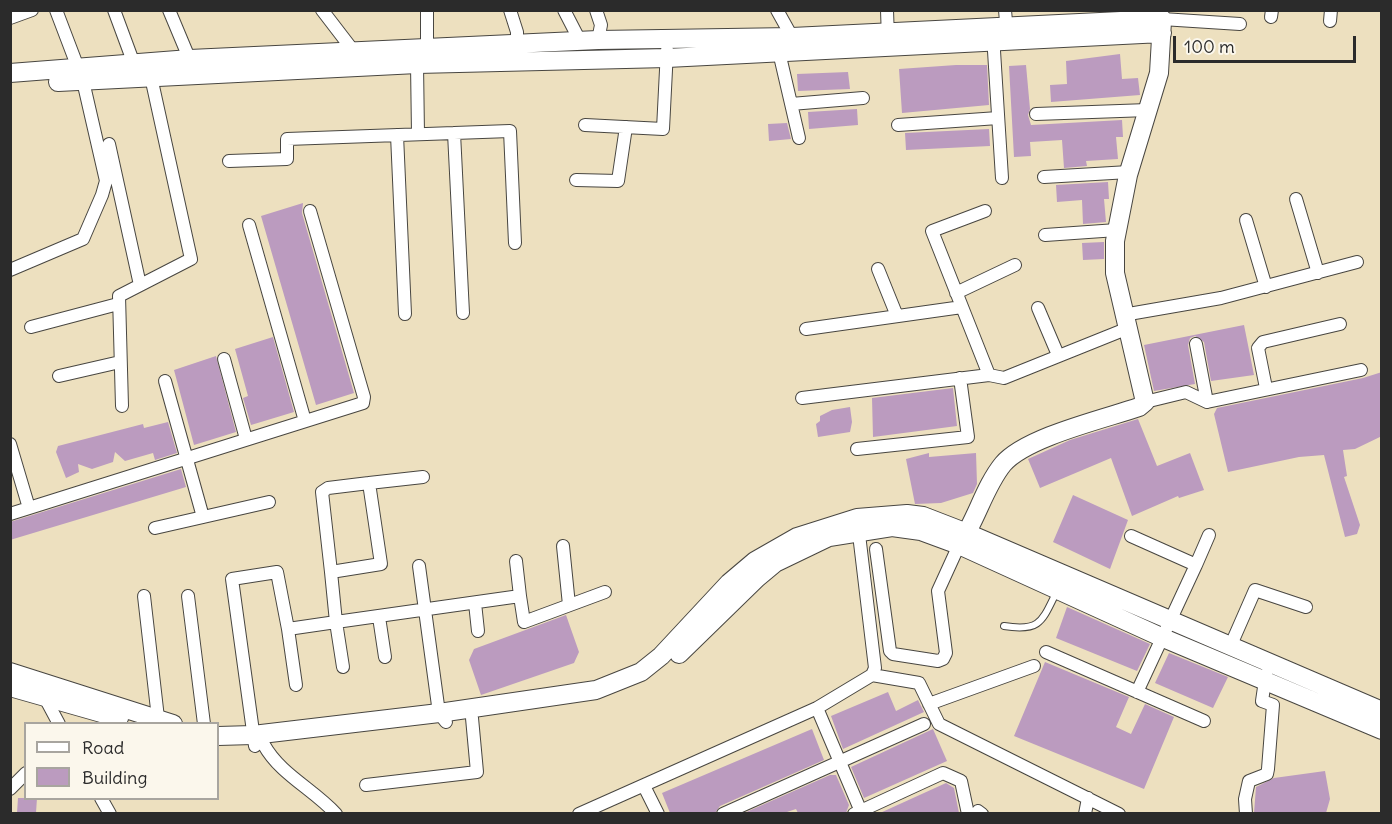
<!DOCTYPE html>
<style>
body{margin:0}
#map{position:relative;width:1392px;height:824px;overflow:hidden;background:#ede0bf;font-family:Delius,sans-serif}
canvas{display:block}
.frame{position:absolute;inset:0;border:12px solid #2b2b2b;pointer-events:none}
.legend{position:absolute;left:24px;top:722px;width:195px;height:78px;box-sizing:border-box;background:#fbf7ec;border:2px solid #a8a59f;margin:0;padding:8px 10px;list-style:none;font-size:18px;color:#2b2b2b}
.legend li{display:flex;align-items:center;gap:12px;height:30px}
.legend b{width:30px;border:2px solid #a8a59f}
.scale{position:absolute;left:1173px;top:36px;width:183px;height:27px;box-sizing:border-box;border:3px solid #2b2b2b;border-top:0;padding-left:8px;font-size:18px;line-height:21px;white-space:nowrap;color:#2b2b2b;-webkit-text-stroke:4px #fbf7ec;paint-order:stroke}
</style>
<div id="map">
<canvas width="1392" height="824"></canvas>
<div class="frame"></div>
<ul class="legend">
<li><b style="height:8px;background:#fff"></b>Road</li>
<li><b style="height:16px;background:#bb9bbf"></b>Building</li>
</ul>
<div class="scale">100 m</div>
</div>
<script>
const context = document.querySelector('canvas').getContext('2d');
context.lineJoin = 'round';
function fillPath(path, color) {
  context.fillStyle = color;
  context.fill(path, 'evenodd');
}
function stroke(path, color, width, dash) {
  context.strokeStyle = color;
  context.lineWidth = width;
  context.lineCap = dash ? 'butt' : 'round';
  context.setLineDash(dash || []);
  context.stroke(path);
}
const building = new Path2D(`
 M1120 54 1122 79 1138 78 1140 95 1051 102 1050 85 1067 84 1066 61Z
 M956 65H987L989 105 902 113 899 69Z
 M1026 65 1030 109 1028 115 1031 125 1122 120 1123 137H1116L1118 159 1086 161 1087 166 1064 168 1062 140 1030 142 1031 156 1014 157 1009 66Z
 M848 72 850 89 798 91 797 74Z
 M857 109 858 125 809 129 808 112Z
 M787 123 791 139 769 141 768 124Z
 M989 129 990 146 906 150 905 133Z
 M1108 182 1109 199H1104L1106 222 1083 224 1082 200 1057 202 1056 185Z
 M303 203 302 213 354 393 316 405 261 216Z
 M1104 242V259L1083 260 1082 243Z
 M1244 325 1254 375 1211 381 1204 342 1195 336 1190 338 1188 345 1195 384 1154 391 1144 345Z
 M273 337 294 412 251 425 243 398 248 396 235 349Z
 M216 356 236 432 194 445 174 370Z
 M1382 372V436L1355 449 1343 450 1347 476 1344 477 1360 525 1357 534 1345 537 1324 455 1299 457 1228 472 1214 414 1217 408 1363 378Z
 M953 388 957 426 873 437 872 398Z
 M850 407 852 422 850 432 818 437 816 424 820 421V416L832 410Z
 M1138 419 1157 466 1190 453 1204 490 1179 498 1178 496 1132 516 1111 458 1040 488 1028 459 1070 440Z
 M168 422 177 453 155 460 153 453 125 461 115 452 113 462 92 469 78 464 79 472 66 478 56 452 58 446 143 424 144 428Z
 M929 453V457L976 453 977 484 973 493 941 503 915 504 906 459Z
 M181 469 186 487 10 540V522Z
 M1073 495 1128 520 1110 569 1053 542Z
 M1067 607 1150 644 1137 671 1056 638Z
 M566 615 579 652 574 663 481 695 469 660 474 649Z
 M1169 653 1228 677 1213 708 1155 683Z
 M1045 662 1129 697 1116 727 1131 734 1145 704 1174 717 1144 789 1014 736Z
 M888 692 896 711 918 700 924 712 843 749 831 716Z
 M812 729 824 760 720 806 715 813H670L662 793Z
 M933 729 947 761 864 798 851 767Z
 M1325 771 1330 799 1326 813H1254L1256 787 1274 778Z
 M830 775H836L849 805 846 813H798L796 809 784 813H744Z
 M946 783 954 788 959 813H880Z
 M18 798H37L36 813H17Z`);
const lane = new Path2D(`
 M1004 626C1041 632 1042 621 1057 591`);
const street = new Path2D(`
 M114 10 134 64
 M169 10 192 65
 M322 10 355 53
 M510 10 517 32V44
 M564 10 580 41
 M596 10 601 25 598 40
 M777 10 792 37
 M887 10 888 39
 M1005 10 1007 33
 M1271 17 1272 10
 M10 18 32 10
 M1162 19 1240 24
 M1330 21 1331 10
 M993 35 1002 178
 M779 52 799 138
 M791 104 863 98
 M1036 114 1148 110
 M585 125 663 129 667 50
 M898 125 998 118
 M454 133 463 313
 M418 134 417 64 427 48V10
 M397 135 405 314
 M109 144 140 285
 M229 161 287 159V139L510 131 515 243
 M1044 177 1129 172
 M576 180 618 181 626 127
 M1296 199 1318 273
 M985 211 932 231 989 375 1004 378 1126 329
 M1246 220 1266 287
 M249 225 305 421
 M1045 235 1117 230
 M878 269 897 316
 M10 270 83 239 102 195 106 181 83 81 56 10
 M956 293 1015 265
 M1038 308 1058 355
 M1123 315 1221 298 1357 262
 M31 327 118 304
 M806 329 962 307
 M1196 344 1207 402
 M224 359 246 439
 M59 376 120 362
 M165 381 203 517
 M1266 388 1258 348 1263 342 1340 324
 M802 398 989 375
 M1145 402 1186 392 1207 402 1361 370
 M122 406 119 296 191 259 151 77
 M10 444 29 508
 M857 449 968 437 960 378
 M10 514 363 403 364 397 310 211
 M155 528 269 502
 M1131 536 1196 565 1209 535
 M563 546 569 605
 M876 549 890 651 893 654 938 661 943 659 946 653 938 591 959 545
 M516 561 520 596
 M419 566 439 713 446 722
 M331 572 322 492 328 488 369 483
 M144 596 158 718
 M188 596 204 724
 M475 603 478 631
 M379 617 385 657
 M288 629 296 685
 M1230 647 1255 590 1306 607
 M1046 652 1204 721
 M343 667 336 622 520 596 524 622 605 592
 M872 675 919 683 939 724 1119 814
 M1137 692 1196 565
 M44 696 59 724
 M929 704 1034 666
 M817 708 862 814
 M264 745C280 774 313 789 336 814
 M255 746 232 579 277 572 288 629 336 622 331 572 381 564 369 483 423 477
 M366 785 477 772 472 718
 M644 786 658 814
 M10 789 26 773
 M101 798 110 814
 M978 811 982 814
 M579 814 817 708 872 675 875 668 858 526
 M723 814 924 724
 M854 814 943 773 961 781 968 814
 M1085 814 1088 798
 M1246 814 1245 799 1249 781 1267 774 1268 769 1273 705 1262 701 1266 674`);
const secondary = new Path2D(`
 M10 73 190 59 598 40 792 37 1162 19
 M58 82 417 64 667 58 1162 33
 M961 542C977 518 985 486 1003 464 1026 437 1104 419 1139 407L1145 402 1115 273V241L1128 175 1159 73 1162 21
 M679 654 757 578 775 563 829 537 892 527 921 531 959 545 1161 637 1382 730
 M10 672 173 724
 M10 687 119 718
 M218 736 253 735 439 713 596 690 641 672 661 656 729 583 755 561 797 537 857 518 907 514 923 516 967 533 1382 711`);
fillPath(building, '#bb9bbf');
stroke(lane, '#484641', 8);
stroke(street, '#484641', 14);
stroke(secondary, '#484641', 20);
stroke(lane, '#fff', 6);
stroke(street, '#fff', 12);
stroke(secondary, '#fff', 18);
</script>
